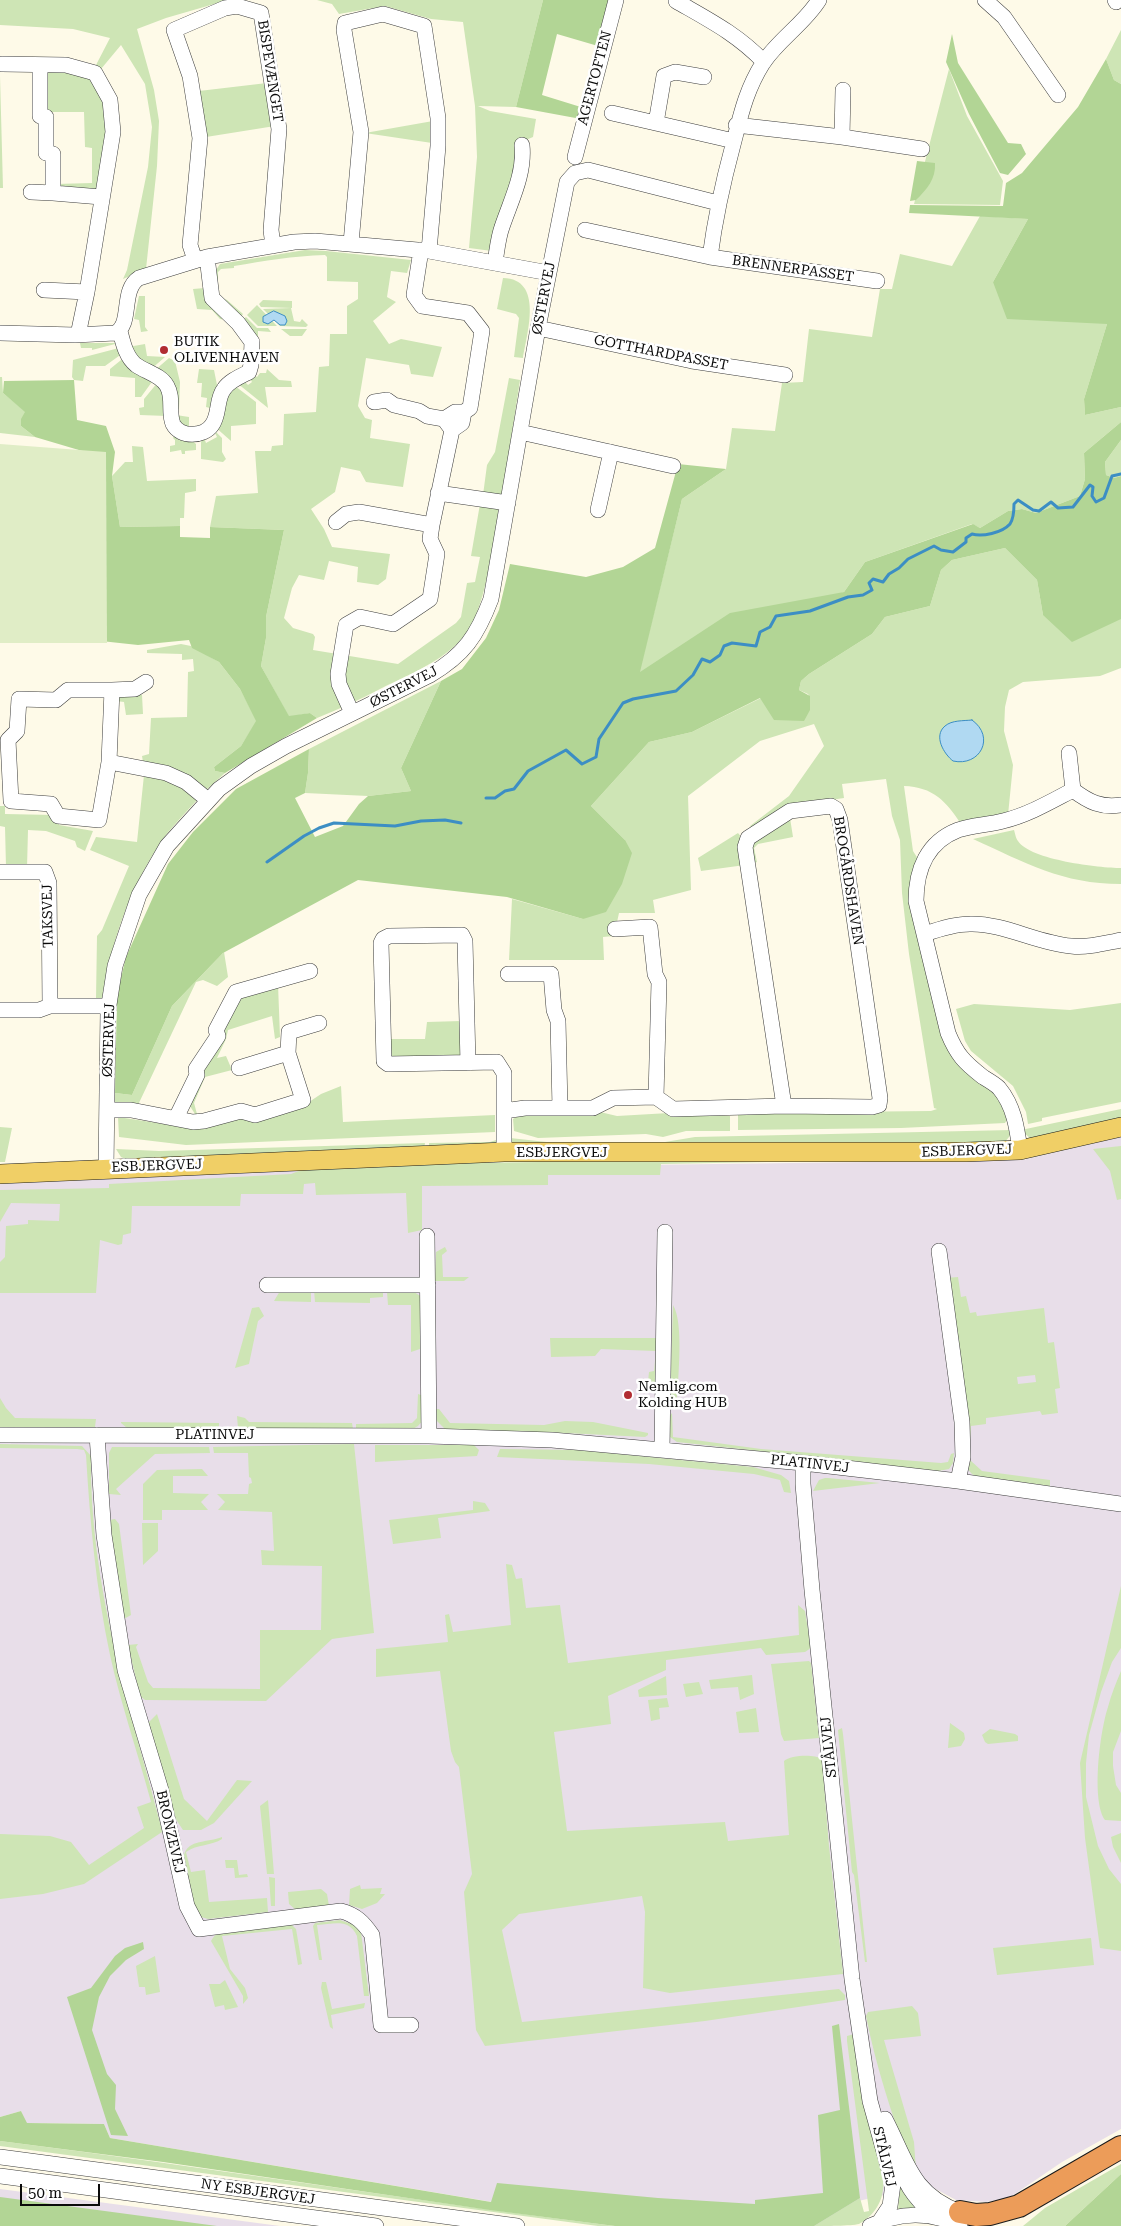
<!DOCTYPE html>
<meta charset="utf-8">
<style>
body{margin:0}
#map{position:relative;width:1121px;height:2226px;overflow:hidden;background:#fefae8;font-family:"Roboto Serif",serif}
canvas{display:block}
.scale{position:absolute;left:20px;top:2184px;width:80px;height:22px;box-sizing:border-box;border:2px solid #0a0a0a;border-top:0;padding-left:6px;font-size:15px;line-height:18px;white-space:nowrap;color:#0a0a0a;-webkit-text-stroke:4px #fff;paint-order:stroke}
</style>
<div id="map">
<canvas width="1121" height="2226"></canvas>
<div class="scale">50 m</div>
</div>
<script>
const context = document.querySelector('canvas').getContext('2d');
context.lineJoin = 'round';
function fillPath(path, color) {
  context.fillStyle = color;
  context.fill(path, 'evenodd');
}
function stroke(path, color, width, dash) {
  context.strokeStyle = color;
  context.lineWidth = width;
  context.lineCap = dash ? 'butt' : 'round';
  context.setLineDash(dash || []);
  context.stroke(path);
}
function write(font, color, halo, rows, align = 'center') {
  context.font = font + ' "Roboto Serif",serif';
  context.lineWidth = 5;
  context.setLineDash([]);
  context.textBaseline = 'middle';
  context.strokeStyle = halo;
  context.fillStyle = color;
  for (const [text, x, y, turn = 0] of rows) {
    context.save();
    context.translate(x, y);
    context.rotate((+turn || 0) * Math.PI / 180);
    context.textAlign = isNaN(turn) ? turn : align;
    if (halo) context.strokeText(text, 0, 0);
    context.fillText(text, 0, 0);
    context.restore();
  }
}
const industrial = new Path2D(`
 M1121 1137V2129L1062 2162 1009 2198 986 2202 956 2200 928 2185 854 2202 832 2226H647L492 2202 110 2138 104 2124 26 2123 21 2111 0 2117V1184L330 1169 1023 1160Z
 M0 2189 280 2226H0Z`);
const green = new Path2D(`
 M0 0H228L166 18 137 29 154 90 159 121 157 166 146 269 123 279 127 270 148 167 152 127 145 84 121 45 101 69 96 65 110 38 73 29 0 25Z
 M317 0H543L516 107 478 106 490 111 536 119 533 137 514 145 519 164 492 251 469 248 477 157 475 106 463 22 431 19 385 6 339 14 332 4Z
 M1121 30V84L1114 80 1106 59Z
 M949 69 967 116 1003 181 1000 205 914 204Z
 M48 70 91 75 106 100 109 131 99 190H61L56 184 92 183V148L85 147 84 112H43V75Z
 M0 76 3 188H0Z
 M267 83 275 126 206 137 199 91Z
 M433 121 432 143 365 133Z
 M980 216 1028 219 993 282 1107 324 1084 399 1085 415 1121 407V422L1084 453 1085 479 1080 496 1036 513 1022 509 1008 511 980 528 972 524 865 562 844 592 639 673 682 499 726 469 732 428 775 431 782 383 803 382 809 329 872 337 880 289H892L900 254 952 266Z
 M305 250 326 251 411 260 407 273 391 271 387 297 396 302 373 321 389 344 401 339 442 347 433 377 411 374 409 365 366 358 358 406 365 418 372 420 370 438 410 444 403 487 366 482 360 471 341 467 335 492 311 509 324 529 332 547 390 554 386 579 378 585 357 582 358 567 329 561 324 580 299 575 292 588 284 618 293 628 313 634 315 637 313 650 398 664 456 623 461 617 467 583 475 582 480 557 471 556 480 504 500 508C492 545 489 585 474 620 457 657 413 672 380 689 359 700 339 709 317 718L310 713 289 717 261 666 266 638V617L284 530 210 527 216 496 258 493 255 451H271L272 446 283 445 284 414 316 412 319 367 329 366 330 334H347V306L358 299V282L327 281V257L325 255C293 256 264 261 234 266V268L221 269 218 272V296L227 300 243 314 240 318 214 297 212 276 220 264Z
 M503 278C544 279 527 333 523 358L514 357 519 318 516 314 497 309Z
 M205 288 226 320 220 319 212 310 197 309 193 289Z
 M139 296H145V327L148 331 141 332 139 320 134 319Z
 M263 300 292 301V308L261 307 259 304Z
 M257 305 277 326H258L247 315Z
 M291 308 294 321 300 322 302 319 308 325 306 327 280 326 263 309Z
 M246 317 257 328H268L271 332 258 331V349L242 320Z
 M281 329H307L302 336H290Z
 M80 343H115V344L92 350V348H81Z
 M145 344 147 356 165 357 150 370 128 347Z
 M119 348 123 353 105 366H86L83 381 74 380 72 377 73 360Z
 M126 356 154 379 141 397H135V378L110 376V369Z
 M169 358 175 361 180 382 179 409H176V415L189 417V430L182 428 154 371Z
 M199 369 214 370 218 390 214 409 206 407 207 398 201 397 202 383H197Z
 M267 369 279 380 291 381 292 387H265L268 408 237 383 244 381 248 385 252 382 249 377 252 375 257 377 260 373H266Z
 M0 377H2L3 393 26 412 21 426 35 437 0 433Z
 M509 378 520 380 502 499 483 495 487 465 495 452Z
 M158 382 162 386 167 416 140 415 139 408 144 407V399Z
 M235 386 256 402V424L231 426V441L214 426 222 400Z
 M213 429 222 438V452L226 459 223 462 201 459V436L203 435 206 443 217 437Z
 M176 433 188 437 196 444V450L185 451V454H182L181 450 170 452V446L175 445V440L173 438Z
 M1121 440V476L1114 478 1106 475 1105 462Z
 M132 446 143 447 147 481 196 479V491L185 493 184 518H180V526L120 527 112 476 125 462H133Z
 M1005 548 1037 580 1043 615 1121 619V609V668L1100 676 1023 682 1009 690 1005 707 1004 731 1013 765 1008 815 961 824C946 801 933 787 904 786L913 851 918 859 912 874 943 1034 993 1089 1008 1118 1005 1123 901 1128 738 1130V1113L931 1111 937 1109 934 1108 909 954 902 893 900 840 892 816 886 779 842 784 844 798 790 806 752 829 750 826 789 796 824 746 814 724 760 741 688 796 691 890 653 900 655 913H619L614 936 603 937 604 960H509L512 899 583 919 625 840 591 806 649 742 692 732 761 698 810 710V698L808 694 799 690 801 681 809 674 872 634 885 617 930 606 941 570 952 560Z
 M181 644 191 646 219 662 240 689 257 721 241 746 214 767 215 771 225 773 205 791 143 762 142 756 149 754 151 718 187 717 188 672 194 671 193 659 182 660V654L147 653V650Z
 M441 681 401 768 411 791 368 796 305 793 308 773 309 749Z
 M118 695H142L143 714 126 715 124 702 116 701Z
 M144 775 169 779 197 800C184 815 169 829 159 845 128 892 111 944 102 999H96L97 936 102 930 129 866 90 850 96 837 137 842Z
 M0 806H5V814L53 815 59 820V825L93 831 85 851 77 847 75 841 46 831 28 830 27 868 6 867 5 827 0 826Z
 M790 818 793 837 758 844 754 848 757 862 754 863 751 848 753 840Z
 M1014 830C1015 833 1016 839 1018 841 1030 860 1100 868 1121 868V884C1062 884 1026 863 973 839Z
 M738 833 742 838 745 865 701 871 698 858Z
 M224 952 228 977 217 986 203 980 196 982 138 1105 115 1104V1093L132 1095 172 1006Z
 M278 984 280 1037 275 1039 272 1016 228 1030 226 1039 217 1058 226 1056 232 1070 205 1077 194 1103 197 1114H195L188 1103 239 996Z
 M1121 1003V1102L1042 1118V1121L1028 1124 1026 1112 1013 1086 971 1051 965 1041 956 1009 974 1004 1070 1010Z
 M461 1021 462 1056 390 1059 386 1039H425L427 1022Z
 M341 1086 343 1122 495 1115V1132L186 1145 119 1137 118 1117 190 1128 306 1104 321 1094Z
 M1121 1109V1121L1032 1140 1021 1130Z
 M600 1112 617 1116 669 1113 730 1116V1131H686L663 1137 646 1134 538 1138 514 1131 513 1119 520 1115 589 1116Z
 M0 1127 12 1128 5 1162H0Z
 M1012 1130 1009 1137 1004 1143 516 1149 510 1138 565 1144 665 1142 695 1137Z
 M499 1139 497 1145 429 1151V1143L490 1142Z
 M425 1143 424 1150 130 1161 121 1157 116 1149 159 1151Z
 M1121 1146V1199L1117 1200 1110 1171 1093 1149Z
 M767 1159V1162L661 1164 660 1175H548V1185L422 1186V1230L408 1233 406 1193 316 1195 315 1183 304 1184 303 1194H241L240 1206H132L131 1233 123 1235 122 1244 118 1245 100 1240 96 1293H0V1262L5 1257 6 1226 28 1224V1220L59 1221 60 1204 11 1203 0 1222V1190L109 1188V1184L291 1174 314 1165Z
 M445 1247 447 1251 442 1255 443 1277H469L464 1281H435L436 1252Z
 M958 1277 961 1297 966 1296 970 1313 976 1312 977 1316 1044 1308 1048 1343 1054 1342 1060 1388 1055 1389 1058 1413 1042 1415 1040 1411 986 1418V1424L971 1426 970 1443H966L946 1278ZM1035 1375 1036 1382 1018 1384 1017 1377Z
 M314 1290 383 1291V1297L370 1298V1303L315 1302Z
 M280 1291H311V1302L274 1301Z
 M387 1292H414L422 1297 424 1344 420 1349 411 1352V1305H388Z
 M673 1305C684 1323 678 1377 677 1400L670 1399Z
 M259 1307 264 1316 258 1321 249 1364 235 1368 252 1308Z
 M550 1338H657V1385L653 1387 648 1382 649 1372 654 1371 656 1351 601 1349 595 1356 551 1357Z
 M418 1394 421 1395 424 1419 418 1426 411 1430H356V1424L412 1423 417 1418Z
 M0 1398 6 1408 15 1418 96 1419 95 1427 0 1428Z
 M434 1409H439L450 1423 544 1425 565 1421 593 1422 648 1433V1435L645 1437 545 1432V1434L445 1429 436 1420Z
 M672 1413 673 1437 761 1449 941 1463 948 1462 951 1454 954 1453 953 1463 949 1469 938 1471 677 1442 670 1437 669 1417Z
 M237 1416 245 1418 249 1422 352 1423 353 1429H241L238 1428Z
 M121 1422 219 1423V1426L216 1429 127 1428 121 1423Z
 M0 1444 82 1446 91 1456C89 1584 130 1707 162 1830V1832L84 1884 43 1894 0 1899V1834L50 1836 71 1842 89 1865 144 1828 137 1807 151 1802C138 1753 121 1705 110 1655 96 1589 90 1522 86 1455L84 1450 77 1449 0 1448Z
 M354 1444 374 1633 332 1639 266 1701 145 1700 140 1696 128 1645 138 1644 136 1647 148 1682 153 1688 260 1689V1630H321L322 1566 262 1565 261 1550 274 1551 272 1512 218 1510 225 1502 217 1494H248L249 1484 252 1483 251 1478 249 1477 248 1453H214L213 1447Z
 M375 1445H474L479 1450 477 1456 375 1462Z
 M112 1447H209L210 1453 155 1454 116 1489 121 1495 109 1494V1453Z
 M500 1449 577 1450 753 1467 781 1475 789 1481 791 1493 784 1492 780 1480 754 1474 649 1464 497 1457Z
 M965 1451H970V1460L982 1471 1050 1480V1486L975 1476C965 1470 966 1462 965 1451Z
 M202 1469 208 1476H173V1493L209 1494 201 1502 208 1510H162V1520H143V1484L157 1470Z
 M825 1478H828L880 1483 813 1491 819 1480Z
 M473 1501 485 1503 490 1511 438 1518 441 1538 393 1544 389 1520 473 1510Z
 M115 1519 119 1524 131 1615 124 1619 109 1520Z
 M142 1523H158V1551L143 1565Z
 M506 1564 512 1565 516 1579 522 1578 526 1608 560 1605 568 1663 799 1635 798 1605 805 1611 811 1648 805 1652 766 1655 761 1648 666 1660V1670L608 1696 611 1724 554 1732 567 1831 725 1822 728 1841 789 1835 784 1761C791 1755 814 1754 822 1759L829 1846 843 1974 670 1993 643 1988 645 1912 642 1896 519 1914 502 1930 522 2022 839 1989 845 1995V2000L705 2021 485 2046 476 2030 464 1892 472 1874 459 1767 455 1762 451 1751 440 1671 376 1677V1649L448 1642 445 1615 449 1614 453 1632 511 1625Z
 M1121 1586V1648L1112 1662 1101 1692 1089 1735 1086 1763V1797L1098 1846 1109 1869 1121 1884V1951L1100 1948 1085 1838 1080 1763Z
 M809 1661 811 1663 819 1738 784 1741 781 1734 771 1664Z
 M1121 1671V1731L1113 1752V1766L1116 1785 1121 1793V1821L1105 1820C1091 1800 1100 1731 1108 1707 1111 1695 1116 1683 1121 1671Z
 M752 1675 754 1694 740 1700 738 1687 711 1689 709 1680Z
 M666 1676 667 1695 639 1697 638 1690Z
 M699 1682 703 1694 686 1697 683 1684Z
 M667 1698 669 1707 659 1708 660 1719 651 1721 648 1700Z
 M756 1708 759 1732 739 1733 736 1712Z
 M157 1714 184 1799 207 1821 237 1780 252 1781 214 1823 201 1830H183L175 1818 149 1727V1722Z
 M950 1723 964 1733 965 1739 961 1746 948 1748Z
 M842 1728 843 1734 867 1962H865L854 1875 852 1872 838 1730Z
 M990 1729 1015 1734 1018 1736V1741L988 1744 985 1742 982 1735Z
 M268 1800 274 1874H267L260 1806Z
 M1121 1833V1863L1113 1847 1111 1837Z
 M222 1837V1839C212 1846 197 1844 186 1852L191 1872 205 1870 209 1902 267 1898 268 1912 208 1919 201 1917 193 1903 184 1855C188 1839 208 1843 222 1837Z
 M225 1860H237L239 1875 247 1874 248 1877 235 1878 234 1868H226Z
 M269 1877 275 1878V1906H271Z
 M360 1885 361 1889 382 1888 380 1894H385L377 1903 362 1909 349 1905 350 1889Z
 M321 1889 327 1894 329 1906 296 1910 289 1904 288 1892Z
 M340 1920 355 1925 361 1932 369 1996H364L357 1936C349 1918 334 1924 317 1925L322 1960H319L313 1926 315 1923Z
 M292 1925 296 1929 302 1964 298 1965 292 1929 222 1936 230 1969 245 1988 248 1998 243 2004V1996L211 1941C213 1937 216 1934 220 1932 235 1926 273 1927 292 1925Z
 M1091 1938 1094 1965 997 1975 993 1948Z
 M155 1956 160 1992 146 1995 145 1987H139L136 1966Z
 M225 1980 238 2007 225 2010 224 2005 215 2007 209 1984H220Z
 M322 1982H326L332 2009 365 2003 364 2008 331 2015 333 2029 330 2027 321 1988Z
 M912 2006 918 2013 921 2036 884 2040 914 2142 916 2170 909 2163C892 2114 876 2067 866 2016L868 2012Z
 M854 2034C856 2056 858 2078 863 2099 872 2139 907 2197 859 2224 851 2226 824 2226 814 2226L860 2198 864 2212 869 2211 847 2041V2036Z
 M0 2141C205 2167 410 2200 615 2226H598L0 2146Z
 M1121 2164V2174L1065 2226H1023L1045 2208Z
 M900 2184 919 2208 898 2211Z`);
const forest = new Path2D(`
 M543 0H612L598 46 557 34 542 95 584 108 581 119 516 107Z
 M952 34 958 63 1008 143 1021 144 1026 154 1008 175 1000 173 969 114 946 62Z
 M1106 59 1114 80 1121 84V407L1085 415 1084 399 1107 324 1007 319 993 282 1028 219 909 213 910 205 1003 206 1006 183 1022 173 1078 107Z
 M917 161 935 163C936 179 927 189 916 200L910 201Z
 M74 380 77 420 106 426 115 452 112 476 120 527 180 526V537L210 538V527L284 530 266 617V638L261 666 289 716 310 713 317 718 225 773 215 771 214 767 241 746 256 721 240 689 219 662 192 648 189 640 138 645 101 641 99 456 35 437 21 426V419L25 412 3 393 4 381Z
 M1121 422V440L1105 462 1106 475 1114 478 1121 476V619L1072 642 1043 615 1037 580 1005 548 952 560 941 570 930 606 885 617 872 634 809 674 801 681 799 690 810 696V710L804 721 774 720 760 698 692 732 649 742 591 806 625 840 632 853 622 884 606 912 583 919 507 897 358 880 223 953 172 1006 132 1095 115 1093 117 995 126 957 168 864 193 832 236 789 309 749 308 773 305 793 295 798 315 837 343 826 359 804 368 796 411 791 401 768 441 681 462 669 486 638 499 610 510 564 586 577 623 567 655 548 678 464 726 469 682 499 640 672 730 613 844 592 865 562 973 524 980 528 1008 511 1022 509 1036 513 1080 496 1085 479 1084 453Z
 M143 1942 144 1949 126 1960 110 1976 99 1997 92 2030 107 2074 116 2085 115 2109 128 2136 111 2135 67 1997 91 1988 115 1956 125 1948Z
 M839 2024 860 2198 814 2226H615L490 2210 163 2162 0 2141V2117L21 2111 27 2123 104 2124 110 2138 491 2202 497 2183 658 2198 755 2204V2200L823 2193 818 2115 840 2110 832 2026Z
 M1121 2174V2226H1065Z
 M0 2197 217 2226H0Z`);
const pitch = new Path2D(`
 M0 444 106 452 107 643H0Z`);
const water = new Path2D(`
 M274 311 285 316 287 321 285 325H280L274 320 268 324 263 322V317Z
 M972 720C996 737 980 767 953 761 944 754 933 736 945 726 952 720 963 721 972 720Z`);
const stream = new Path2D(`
 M486 798H495L505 791 514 789 528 771 566 750 582 764 596 757 599 739 623 703 633 699 676 691 693 675 702 659 710 662 720 655 724 646 732 643 756 646 760 632 770 627 776 616 810 611 848 597 863 595 872 590 869 583 873 579 883 582 889 574 899 568 908 559 934 546 941 550 953 552 966 542V538L972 534C982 537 1002 533 1010 524 1014 518 1014 510 1014 504L1018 500 1033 510 1039 511 1051 502 1058 508 1073 507 1090 485 1093 487 1092 496 1096 502 1104 498 1112 476 1121 474
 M267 862 304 836 319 828 334 823 395 826 421 821 445 820 461 823`);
const minor = new Path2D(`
 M985 0 1004 17 1058 95
 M1115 0 1116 2
 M676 1C709 20 737 34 764 62
 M2 64 66 65 95 73 110 100 113 132 87 292 78 335
 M40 65V116L46 117V153L53 154V193L101 197
 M612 113 734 141
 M656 123 664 76 675 72 704 77
 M736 125 842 137 922 149
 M842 137 843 90
 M575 157 616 0
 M31 192 53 193
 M585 230 710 257 877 281
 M351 243 361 132 344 30 345 23 383 14 424 26 438 118V146L429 251
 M421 250 414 295 422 306 468 313 482 331 470 408 464 412
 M710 257C715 219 723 182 733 145 741 114 746 90 763 63 779 39 804 24 819 0
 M195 260 190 245 200 138 190 76 174 30 225 8 237 6 261 13 279 129 271 230 273 246
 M495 262C497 251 498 238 502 227 511 200 525 174 522 145
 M44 290 87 292
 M538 328 692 361 785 375
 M120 331C123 343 126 357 136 365 146 372 161 375 167 386 174 398 168 412 173 424 180 438 204 437 212 425 220 414 216 399 224 389 229 381 241 376 249 372L251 365 252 342 238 323 212 298 207 257
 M0 333 75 335 115 333C133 325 120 290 139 278L207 257 294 242 315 241 429 251 549 273
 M374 402 387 400 394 405 419 411 427 416 444 419
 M520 432 673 466
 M438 493 508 503
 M598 510 611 452
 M336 522 346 514 359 512 432 525
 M112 690 135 689 146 682
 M352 713 339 684 338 674 346 625 360 617 393 624 430 599 437 554 430 539 432 525 452 430 462 423 464 412H455L444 419 452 430
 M1069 753 1073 790C1089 802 1101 808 1121 805
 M109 762 112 690H68L56 700 19 699 17 731 8 740 11 801 51 804 58 816 99 820 109 762 166 773 186 782 208 800
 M0 872H45L49 883 50 1006
 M615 929 650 927 655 974 659 982 656 1097
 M925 934C939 929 954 924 970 924 1003 923 1037 943 1071 946 1088 948 1105 943 1121 940
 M508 974H551L554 1010 558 1021 560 1108
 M0 1010H39L50 1006H109
 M288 1053 289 1032 319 1023
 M468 1063 465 941 462 935 389 936 383 939 381 943 384 1061 388 1064 497 1062 504 1073V1152
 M107 1110H131L193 1122 204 1121 241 1111 255 1115 303 1100 288 1053 239 1068
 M504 1111 525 1108H593L613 1098 656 1097 673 1109 784 1106 872 1107 879 1105 880 1098 840 820 836 809 831 806 790 811 748 838 745 847 784 1106
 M176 1118 197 1075 196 1069 218 1036 216 1030 236 992 310 971
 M1020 1150C1017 1128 1014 1106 999 1088 995 1084 988 1080 983 1077 964 1062 957 1055 948 1033L916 901C916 870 927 842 958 830 972 825 988 825 1003 821 1028 815 1050 802 1073 790
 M106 1169 108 1011 115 966 139 895 167 846 219 789 251 766 286 746 430 675C464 655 477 636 491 599L538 328 567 182 575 173 588 170 718 203
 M427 1236 429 1436
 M939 1251 962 1422 963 1457 958 1481
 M267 1285H428
 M0 1435 429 1436 552 1440 803 1463 958 1481 1121 1504
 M97 1435 104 1535 125 1670 161 1790 187 1906 199 1929 341 1911C356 1915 363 1922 372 1935L381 2025H411
 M662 1450 665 1232
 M803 1463V1484L812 1590 852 1979 870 2101 893 2184 890 2206 880 2221
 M885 2119C907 2161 911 2194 960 2212
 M896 2153C905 2185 911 2194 935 2217
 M0 2157 517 2226
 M0 2176 376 2226
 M870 2226C899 2212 931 2211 960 2226`);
const major = new Path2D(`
 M0 1174 504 1152H966L1020 1150 1121 1127`);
const highway = new Path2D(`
 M960 2212 976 2215 990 2214 1019 2206 1121 2147`);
const markers = [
 [164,350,5,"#b12c32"],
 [628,1395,5,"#b12c32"]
];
const streetNames = [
 ["BISPEVÆNGET",270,71,81],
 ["AGERTOFTEN",595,78,-75],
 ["BRENNERPASSET",793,269,8],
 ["ØSTERVEJ",544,298,-79],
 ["GOTTHARDPASSET",661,353,11],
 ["ØSTERVEJ",404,687,-27],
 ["BROGÅRDSHAVEN",848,881,81],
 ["TAKSVEJ",48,916,-91],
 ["ØSTERVEJ",109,1040,-88],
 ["ESBJERGVEJ",967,1151,-2],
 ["ESBJERGVEJ",562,1153],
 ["ESBJERGVEJ",157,1166,-2],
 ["PLATINVEJ",215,1435],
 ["PLATINVEJ",810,1464,6],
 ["STÅLVEJ",829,1747,-96],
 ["BRONZEVEJ",170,1832,77],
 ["STÅLVEJ",884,2157,77],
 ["NY ESBJERGVEJ",258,2192,8]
];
const poiNames = [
 ["BUTIK",174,342],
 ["OLIVENHAVEN",174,358],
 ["Nemlig.com",638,1387],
 ["Kolding HUB",638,1403]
];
fillPath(industrial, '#e8dee9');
fillPath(green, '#cee5b5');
fillPath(forest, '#b2d595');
fillPath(pitch, '#e0edc6');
fillPath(water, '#b0d9f2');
stroke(water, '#3c8ec4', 1);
stroke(stream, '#3c8ec4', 3);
stroke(minor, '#3d3d3d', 16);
stroke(major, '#1b1b1b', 20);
stroke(highway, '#1b1b1b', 24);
stroke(minor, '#fff', 15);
stroke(major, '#f0cf66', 19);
stroke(highway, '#ec9c59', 22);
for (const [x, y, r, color] of markers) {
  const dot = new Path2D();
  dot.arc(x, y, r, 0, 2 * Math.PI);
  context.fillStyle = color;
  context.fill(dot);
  stroke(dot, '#fff', 2);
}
write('14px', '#0a0a0a', '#fff', streetNames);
write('14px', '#0a0a0a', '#fff', poiNames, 'left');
</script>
